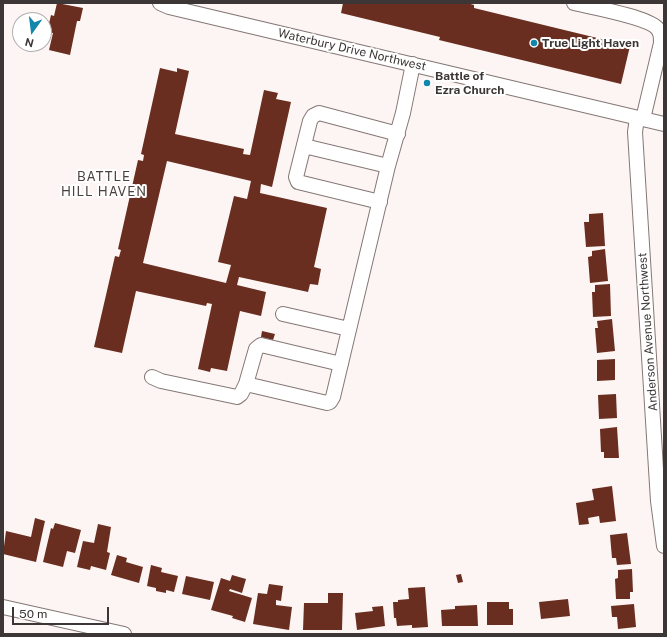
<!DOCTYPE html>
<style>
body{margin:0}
#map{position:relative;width:667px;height:637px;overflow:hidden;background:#fdf5f3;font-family:"Public Sans",sans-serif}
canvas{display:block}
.frame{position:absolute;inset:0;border:4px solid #3c3736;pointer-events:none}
.north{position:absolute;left:12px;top:12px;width:40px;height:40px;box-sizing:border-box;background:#fff;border:1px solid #b1afaf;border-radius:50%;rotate:194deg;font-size:11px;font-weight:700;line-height:16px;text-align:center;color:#3c3736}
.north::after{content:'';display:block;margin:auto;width:14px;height:18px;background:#1187ab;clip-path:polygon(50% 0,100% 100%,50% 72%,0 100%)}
.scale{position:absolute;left:12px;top:607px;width:97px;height:18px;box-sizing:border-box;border:2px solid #3c3736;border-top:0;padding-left:5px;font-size:12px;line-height:14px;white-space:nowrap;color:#3c3736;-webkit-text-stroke:3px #fff;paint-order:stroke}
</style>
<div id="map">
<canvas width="667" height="637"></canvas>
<div class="frame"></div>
<div class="north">N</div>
<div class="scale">50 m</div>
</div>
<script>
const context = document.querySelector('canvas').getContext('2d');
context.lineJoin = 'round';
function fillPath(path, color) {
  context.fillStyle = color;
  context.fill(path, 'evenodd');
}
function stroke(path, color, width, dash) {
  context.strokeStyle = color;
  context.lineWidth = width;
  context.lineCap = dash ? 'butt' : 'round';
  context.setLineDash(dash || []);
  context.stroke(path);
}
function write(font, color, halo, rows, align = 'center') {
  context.font = font + ' "Public Sans",sans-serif';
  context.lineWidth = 4;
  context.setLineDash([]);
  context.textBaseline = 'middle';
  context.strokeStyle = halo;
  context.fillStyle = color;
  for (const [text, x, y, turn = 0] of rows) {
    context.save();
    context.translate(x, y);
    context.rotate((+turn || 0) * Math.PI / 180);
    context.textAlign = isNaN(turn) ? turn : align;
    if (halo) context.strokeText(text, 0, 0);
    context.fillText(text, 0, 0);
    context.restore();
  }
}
const building = new Path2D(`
 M57 3 83 8 80 21H77L70 55 49 50 53 33 47 32 51 15 54 16Z
 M343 3H467L474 5V8L630 46 621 84 439 40 440 37 341 13Z
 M160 68 177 72V68L189 71 175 134 244 149 243 154 250 155 264 90 278 93 276 99 291 102 272 187 261 184 260 193 327 208 314 267 321 269 318 285 310 284 308 292 239 277 237 285 266 292 261 316 240 311 227 371 211 368 210 372 198 369 212 304 207 303 206 306 136 291 122 353 94 347 115 256 119 257 121 250 118 249 138 160 143 161 144 155 141 154ZM167 161 251 181 247 199 234 196 218 262 231 265 226 283 143 263Z
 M603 213 605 246 586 247 584 222H589V214Z
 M605 249 608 281 590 283 588 257 592 256V251Z
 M610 284 611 316 593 317 592 292H595V285Z
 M612 319 615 351 597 353 595 328H598L597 321Z
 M262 331 275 334 273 340 261 337Z
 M615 359V380L597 381V360Z
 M616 394 617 418 599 419 598 395Z
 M617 427 619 458H604V452H601L600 429Z
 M612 486 616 521 600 523 599 516 588 518 589 524 579 525 576 503 594 500 592 489Z
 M35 518 45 521 36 562 3 554 6 531 31 537Z
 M55 523 81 530 75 553 67 551 63 567 43 562 51 528 53 529Z
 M98 524 111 527 107 552 110 553 106 570 91 566 90 570 77 567 83 541 94 543Z
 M627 533 631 564 617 565 616 558H612L610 535Z
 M117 555 127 558 126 562 143 567 139 583 111 575Z
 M151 565 162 568 161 572 178 576 174 592 166 590V593L156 591V588L147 586Z
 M632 569 633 592H630V599H616L615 579 618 578V570Z
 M461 574 463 582 458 583 456 575Z
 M232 575 246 579 242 593 230 589 229 591 252 598 245 622 232 618 233 616 211 610 221 578 230 581Z
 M186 576 214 582 210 600 182 594Z
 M269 584 283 586 281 601 276 600V605L292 607 289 630 253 624 258 593 267 594Z
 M425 587 428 627 412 628V625L397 626 396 618H394L393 602H398V600L409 599 408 588Z
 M328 593H343L342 630H303L304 603H328Z
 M568 599 570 616 541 619 539 602Z
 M487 602H509V609H513V625H487Z
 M634 604 636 627 618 629 617 617H612L611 606Z
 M477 605 478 626H442L441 610 455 609V606Z
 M383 606 385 626 357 630 355 613 373 611 372 607Z`);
const minor = new Path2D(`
 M160 3 169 7 664 124
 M574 3C591 7 647 17 657 28 661 33 661 37 661 43L643 119
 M637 118 635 132 658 501 664 546
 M304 146 388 166
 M380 202 298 182 296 177 310 121 313 116 319 113 398 134
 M283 314 349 329
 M152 377 161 381 237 397 241 394 246 384 327 403 330 402 333 397 388 166 403 113 413 64
 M246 384 256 349 261 345 341 364
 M3 607 124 634`);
const markers = [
 [534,43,4,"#1187ab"],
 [427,83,4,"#1187ab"]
];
const poiNames = [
 ["True Light Haven",542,43],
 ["Battle of",435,76],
 ["Ezra Church",435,90]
];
const streetNames = [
 ["Waterbury Drive Northwest",352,50,13],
 ["Anderson Avenue Northwest",648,332,-94]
];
const neighbourhoodNames = [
 ["BATTLE",104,177],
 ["HILL HAVEN",104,192]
];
fillPath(building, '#692e20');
stroke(minor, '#847875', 16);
stroke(minor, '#fff', 14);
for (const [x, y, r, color] of markers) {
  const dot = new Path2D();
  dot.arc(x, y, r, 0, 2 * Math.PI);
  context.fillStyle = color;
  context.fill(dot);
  stroke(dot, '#fff', 1.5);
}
write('bold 12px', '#3c3736', '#fff', poiNames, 'left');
write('12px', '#3c3736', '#fff', streetNames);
context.letterSpacing = '1px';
write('13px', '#4b413e', '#fff', neighbourhoodNames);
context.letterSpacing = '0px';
</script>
